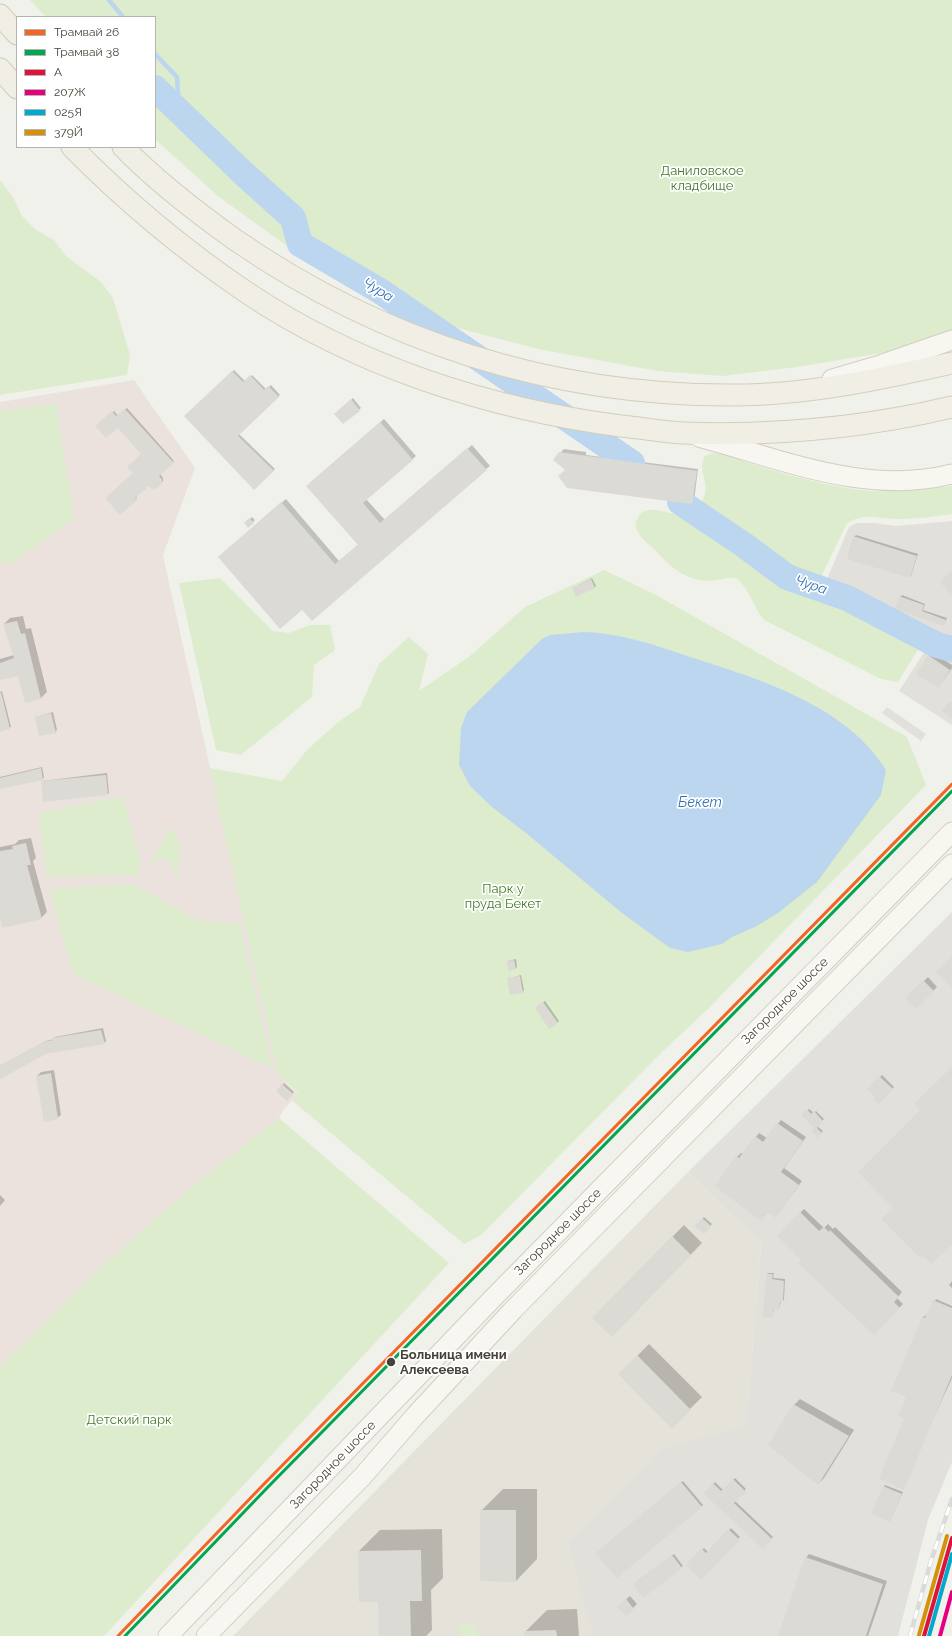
<!DOCTYPE html>
<meta charset="utf-8">
<style>
body{margin:0}
#map{position:relative;width:952px;height:1636px;overflow:hidden;background:#f1f1ec;font-family:Raleway,sans-serif}
canvas{display:block}
.legend{position:absolute;left:16px;top:16px;width:140px;height:132px;box-sizing:border-box;background:#fff;border:1px solid #b6b4af;margin:0;padding:5px 7px;list-style:none;font-size:12px;color:#484338}
.legend li{display:flex;align-items:center;gap:8px;height:20px}
.legend b{width:20px;border:1px solid #b6b4af}
</style>
<div id="map">
<canvas width="952" height="1636"></canvas>
<ul class="legend">
<li><b style="height:5px;background:#f26522"></b>Трамвай 26</li>
<li><b style="height:5px;background:#00a651"></b>Трамвай 38</li>
<li><b style="height:5px;background:#dc143c"></b>A</li>
<li><b style="height:5px;background:#e5007d"></b>207Ж</li>
<li><b style="height:5px;background:#00a9ce"></b>025Я</li>
<li><b style="height:5px;background:#d4920b"></b>379Й</li>
</ul>
</div>
<script>
const context = document.querySelector('canvas').getContext('2d');
context.lineJoin = 'round';
function fillPath(path, color) {
  context.fillStyle = color;
  context.fill(path, 'evenodd');
}
function stroke(path, color, width, dash) {
  context.strokeStyle = color;
  context.lineWidth = width;
  context.lineCap = dash ? 'butt' : 'round';
  context.setLineDash(dash || []);
  context.stroke(path);
}
function write(font, color, halo, rows, align = 'center') {
  context.font = font + ' Raleway,sans-serif';
  context.lineWidth = 3.5;
  context.setLineDash([]);
  context.textBaseline = 'middle';
  context.strokeStyle = halo;
  context.fillStyle = color;
  for (const [text, x, y, turn = 0] of rows) {
    context.save();
    context.translate(x, y);
    context.rotate((+turn || 0) * Math.PI / 180);
    context.textAlign = isNaN(turn) ? turn : align;
    if (halo) context.strokeText(text, 0, 0);
    context.fillText(text, 0, 0);
    context.restore();
  }
}
const residential = new Path2D(`
 M688 1172 761 1244 746 1427 661 1448 614 1636H233Z`);
const industrial = new Path2D(`
 M952 521V725L899 691 936 634 827 579 849 527 856 523H874L896 526Z
 M952 912V1462L928 1520 898 1636H593L568 1542 661 1448 746 1426 761 1244 688 1172Z`);
const medical = new Path2D(`
 M134 380 195 468 163 555 278 1074 298 1094 284 1109 279 1118 195 1184 107 1262 0 1366V402Z`);
const green = new Path2D(`
 M30 0H952V331L887 352 797 367 723 376 657 371 538 349 446 325 350 282 283 243 219 197 155 139V17H46Z
 M0 180 13 197 22 216 36 230 54 240 66 256 101 282 113 298 130 355 127 375 0 395Z
 M56 403 74 519 10 564 0 563V411Z
 M714 453 722 454C764 468 817 485 861 490 891 493 922 490 952 486V514C933 517 915 519 896 519 874 519 868 512 847 523L822 575 823 580 828 586 922 632 924 640 898 682 881 679 764 620C753 607 750 589 736 578 729 577 724 579 718 580 690 584 672 569 655 550 649 544 642 540 638 532 635 527 635 523 638 518 646 500 672 517 686 515 691 515 695 511 698 507 716 485 695 474 705 456Z
 M604 570 656 595 907 737 926 785 710 1007 661 1053 481 1235 464 1244 308 1114 292 1100 298 1093 278 1074 210 768 282 781 307 750 337 723 360 707 379 664 409 637 428 654 419 691 470 656 525 607Z
 M220 578 273 631 289 633 310 625H330L335 650 314 665 312 697 241 755 216 750 179 583Z
 M123 796 141 863 137 875 47 877 38 814Z
 M171 828C185 841 179 864 177 880L171 862 160 858 150 867 152 860Z
 M132 884 198 920 240 924 272 1068 73 974 49 889Z
 M279 1118 449 1263 104 1636H0V1366L107 1262 195 1184Z
 M465 1624H471L476 1627 478 1636H460V1629Z`);
const parking = new Path2D(`
 M887 707 926 734 921 741 882 713Z
 M887 999 920 1028 867 1088 879 1104 846 1139 814 1112 811 1114 807 1109 801 1115 784 1101Z
 M869 1387 896 1402 892 1417 896 1423 861 1502 818 1485Z
 M747 1438 803 1480 847 1505 846 1515 890 1530 885 1578 817 1555 780 1539 743 1504 751 1487 734 1470 719 1481 683 1458Z`);
const water = new Path2D(`
 M584 632C621 633 655 645 690 657 759 679 846 705 886 770L881 795 817 882 778 913 755 927 732 937 722 944 688 952 670 948 622 913 526 833 492 807 470 786 459 765 461 728 467 712 542 639 550 635Z`);
const shadow = new Path2D(`
 M234 370 245 381 252 375 266 389 271 385 280 395 239 434 275 469 255 488 186 416Z
 M353 398 361 408 343 423 336 414Z
 M127 408 174 461 160 474 163 478V481L157 487 149 484 136 496 137 498 120 513 134 473 143 454 118 426H97L114 411 118 416Z
 M384 419 416 456 366 499 385 520 472 445 490 466 302 608 223 553 286 499 339 561 359 544 311 482Z
 M564 449 586 452V455L698 469 694 501 692 503 566 470 560 453Z
 M252 517 255 520 248 527 245 523Z
 M856 535 918 554 911 576 910 577 854 537Z
 M592 578 596 586 594 588H573Z
 M902 595 925 604 923 610 947 618 945 623 944 625 900 597Z
 M23 616 26 629 31 628 47 692 41 698 26 701 19 674 0 679V659L14 655 4 624 10 618Z
 M932 652 952 665V668L939 687 929 656Z
 M2 691 11 727 0 731V692Z
 M53 712 57 730 55 732 36 717Z
 M42 767 44 777 43 779 0 788V777Z
 M107 773 109 793 107 794 42 781Z
 M31 838 36 858 33 861 47 912 41 918 0 913V847L15 844 19 840Z
 M516 959 517 967 515 969 508 961Z
 M521 975 524 990 523 992 508 979Z
 M928 977 937 987 916 1008 907 998Z
 M545 1001 559 1021 557 1023 538 1006Z
 M103 1028 106 1041 104 1043 45 1053 0 1078V1066L46 1041 54 1039 55 1037Z
 M54 1070 61 1115 57 1118 37 1076 41 1072Z
 M882 1075 894 1087 879 1103 877 1097 868 1089Z
 M284 1083 294 1092 287 1100 277 1091Z
 M809 1109 814 1113 816 1111 824 1119 817 1126 823 1131 818 1136 815 1128 802 1115Z
 M781 1120 806 1137 784 1168 802 1181 779 1213 768 1211 761 1220 737 1157 741 1153 743 1154 759 1133 767 1138Z
 M0 1195 5 1200 0 1206Z
 M804 1209 824 1228 828 1224 833 1229 835 1227 902 1292 897 1298 903 1304 874 1333 778 1236Z
 M704 1217 712 1224 704 1233 696 1226Z
 M684 1225 702 1243 623 1324 672 1237Z
 M769 1273H774L773 1278 785 1279 784 1300 781 1301 779 1309H774L772 1317 767 1274Z
 M952 1281V1288L949 1285Z
 M936 1299 952 1306V1378L930 1426 906 1418 907 1397 892 1390 923 1317 928 1314Z
 M649 1344 702 1397 672 1427 619 1374Z
 M800 1399 854 1430 824 1478 818 1484 769 1445 794 1405Z
 M735 1478 746 1489 735 1501 773 1537 763 1548 705 1493 715 1482 723 1490Z
 M683 1481 703 1505 617 1577 597 1553Z
 M885 1485 903 1492 891 1519 884 1486Z
 M503 1489H537V1559L516 1581 481 1511Z
 M731 1528 740 1537 701 1578 687 1565 704 1548 708 1552Z
 M442 1529 443 1578 431 1590 432 1630 426 1636H380L379 1600 359 1551 380 1530Z
 M674 1554 683 1566 681 1567 636 1582Z
 M809 1554 887 1581 868 1636H779L806 1558Z
 M630 1596 637 1604 626 1615 622 1603Z
 M577 1609 579 1636H525V1632L547 1610Z`);
const stream = new Path2D(`
 M109 0 123 17
 M155 54 177 77 179 110`);
const river = new Path2D(`
 M155 88 243 173 293 218 300 244 380 291 632 463
 M680 502 744 545 787 577 847 598 937 645 952 649`);
const building = new Path2D(`
 M232 371 243 382 250 375 264 390 268 386 279 397 238 436 274 471 254 490 184 416Z
 M351 399 360 411 343 424 334 414Z
 M125 409 174 463 159 476 162 479V484L157 488 152 489 149 486 135 498 137 500 120 515 105 498 133 473 127 467 141 454 118 428 106 438 95 426 112 411 116 416Z
 M380 422 413 460 363 503 380 523 467 448 487 470 312 621 302 610 280 629 218 557 281 502 335 564 358 545 306 486Z
 M559 452 697 471 692 504 567 488 558 476 565 470 553 460Z
 M249 518 254 523 248 528 244 523Z
 M853 536 917 556 910 578 847 559Z
 M952 571V595L940 582Z
 M591 579 595 588 576 597 572 588Z
 M899 596 924 605 922 611 946 620 944 626 895 609Z
 M17 621 21 634 25 633 41 699 25 703 18 676 0 680V663L14 658 3 624Z
 M928 655 950 670 939 688 916 674Z
 M1 692 10 729 0 732V693Z
 M949 701 952 703V718L942 711Z
 M51 713 56 733 39 736 35 717Z
 M41 768 43 780 0 789V778Z
 M106 775 108 795 43 802 41 781Z
 M26 843 31 865H27L42 919 2 928 0 917V851L13 849 12 846Z
 M952 956V988L936 972Z
 M514 960 516 969 508 971 507 961Z
 M520 976 523 993 510 995 507 978Z
 M923 980 934 991 916 1009 905 998Z
 M543 1002 558 1023 549 1029 535 1008Z
 M101 1030 105 1044 46 1054 0 1079V1066L43 1042 53 1040 52 1038Z
 M952 1067V1245L931 1264 923 1256 920 1258 881 1219 893 1208 858 1172 920 1110 914 1104Z
 M51 1073 58 1119 44 1122 36 1076Z
 M879 1076 893 1089 879 1104 874 1099 875 1097 867 1089Z
 M282 1084 293 1094 287 1101 276 1091Z
 M807 1109 811 1114 814 1111 823 1121 817 1128 822 1133 818 1138 811 1131 814 1128 801 1115Z
 M777 1123 803 1141 781 1172 799 1185 776 1218 767 1212 761 1221 715 1186 736 1156 739 1158 755 1136 763 1142Z
 M800 1212 819 1231 824 1227 829 1232 830 1230 899 1297 894 1302 900 1308 874 1335 798 1263 801 1260 777 1236Z
 M702 1218 711 1226 704 1234 694 1226Z
 M672 1236 691 1255 612 1337 592 1318Z
 M766 1274H773L772 1279 784 1281 783 1302H780L779 1310H773V1318L763 1317Z
 M933 1300 952 1308V1375L904 1490 879 1479 904 1418 898 1416 906 1397 891 1391 922 1317 925 1318Z
 M637 1355 691 1410 672 1429 618 1374Z
 M793 1404 849 1436 818 1485 768 1445Z
 M733 1479 746 1492 734 1503 772 1539 763 1549 703 1493 713 1483 721 1491Z
 M681 1482 702 1507 617 1578 595 1553Z
 M883 1486 902 1494 890 1522 871 1514Z
 M480 1510H516V1582L480 1581Z
 M728 1529 740 1540 701 1580 686 1565 701 1548 706 1553Z
 M421 1550 422 1601H410L411 1636H379L378 1602H359L358 1551Z
 M672 1555 682 1568 643 1598 633 1584Z
 M805 1557 883 1584 866 1636H778Z
 M626 1599 634 1609 626 1616 617 1606Z
 M556 1630 557 1636H524V1631Z`);
const secondary = new Path2D(`
 M832 379 880 365 952 340
 M699 437C781 459 866 496 952 474
 M168 1636 496 1295 952 832
 M206 1636 363 1476 414 1417 513 1310 952 864`);
const primary = new Path2D(`
 M0 15 17 34
 M0 69 17 88
 M72 147C125 201 184 250 246 292 356 366 490 409 621 426 642 428 663 432 683 433 773 436 864 428 952 407
 M123 147C156 181 195 211 234 239 383 342 552 396 734 395 807 395 881 379 952 363`);
const rail = new Path2D(`
 M910 1636 931 1561 952 1499`);
const rail1 = new Path2D(`
 M924 1636 952 1538`);
const rail2 = new Path2D(`
 M940 1636 952 1592`);
const rail3 = new Path2D(`
 M929 1636 952 1554`);
const rail4 = new Path2D(`
 M919 1635 947 1536`);
const tram1 = new Path2D(`
 M118 1636 263 1485 952 784`);
const tram2 = new Path2D(`
 M125 1636 267 1488 952 791`);
const markers = [
 [391,1362,5,"#484338"]
];
const parkNames = [
 ["Даниловское",702,171],
 ["кладбище",702,186],
 ["Парк у",503,889],
 ["пруда Бекет",503,904],
 ["Детский парк",129,1420]
];
const streetNames = [
 ["Загородное шоссе",785,1001,-45],
 ["Загородное шоссе",558,1232,-45],
 ["Загородное шоссе",333,1465,-46]
];
const stopNames = [
 ["Больница имени",400,1355],
 ["Алексеева",400,1370]
];
const waterNames = [
 ["Чура",378,290,32],
 ["Чура",811,585,19],
 ["Бекет",700,803]
];
fillPath(residential, '#e5e3d9');
fillPath(industrial, '#e2e0da');
fillPath(medical, '#ece2dd');
fillPath(green, '#dceccd');
fillPath(parking, '#e1e0dc');
fillPath(water, '#bdd6ef');
fillPath(shadow, '#0003');
stroke(stream, '#bdd6ef', 4.5);
stroke(river, '#bdd6ef', 26);
fillPath(building, '#dbdad4');
stroke(secondary, '#d1cec3', 21);
stroke(primary, '#d3ceba', 23);
stroke(secondary, '#f7f6f0', 19);
stroke(primary, '#f1efe5', 21);
stroke(rail, '#dadad9', 4.5);
stroke(rail, '#fff', 3, [9]);
stroke(rail1, '#dc143c', 4);
stroke(rail2, '#e5007d', 4);
stroke(rail3, '#00a9ce', 4);
stroke(rail4, '#d4920b', 4);
stroke(tram1, '#f26522', 3);
stroke(tram2, '#00a651', 3);
for (const [x, y, r, color] of markers) {
  const dot = new Path2D();
  dot.arc(x, y, r, 0, 2 * Math.PI);
  context.fillStyle = color;
  context.fill(dot);
  stroke(dot, '#fff', 1.5);
}
write('13px', '#427a2b', '#fff', parkNames);
write('13px', '#484338', '#fff', streetNames);
write('bold 13px', '#484338', '#fff', stopNames, 'left');
write('italic 14px', '#3171b4', '#fff', waterNames);
</script>
